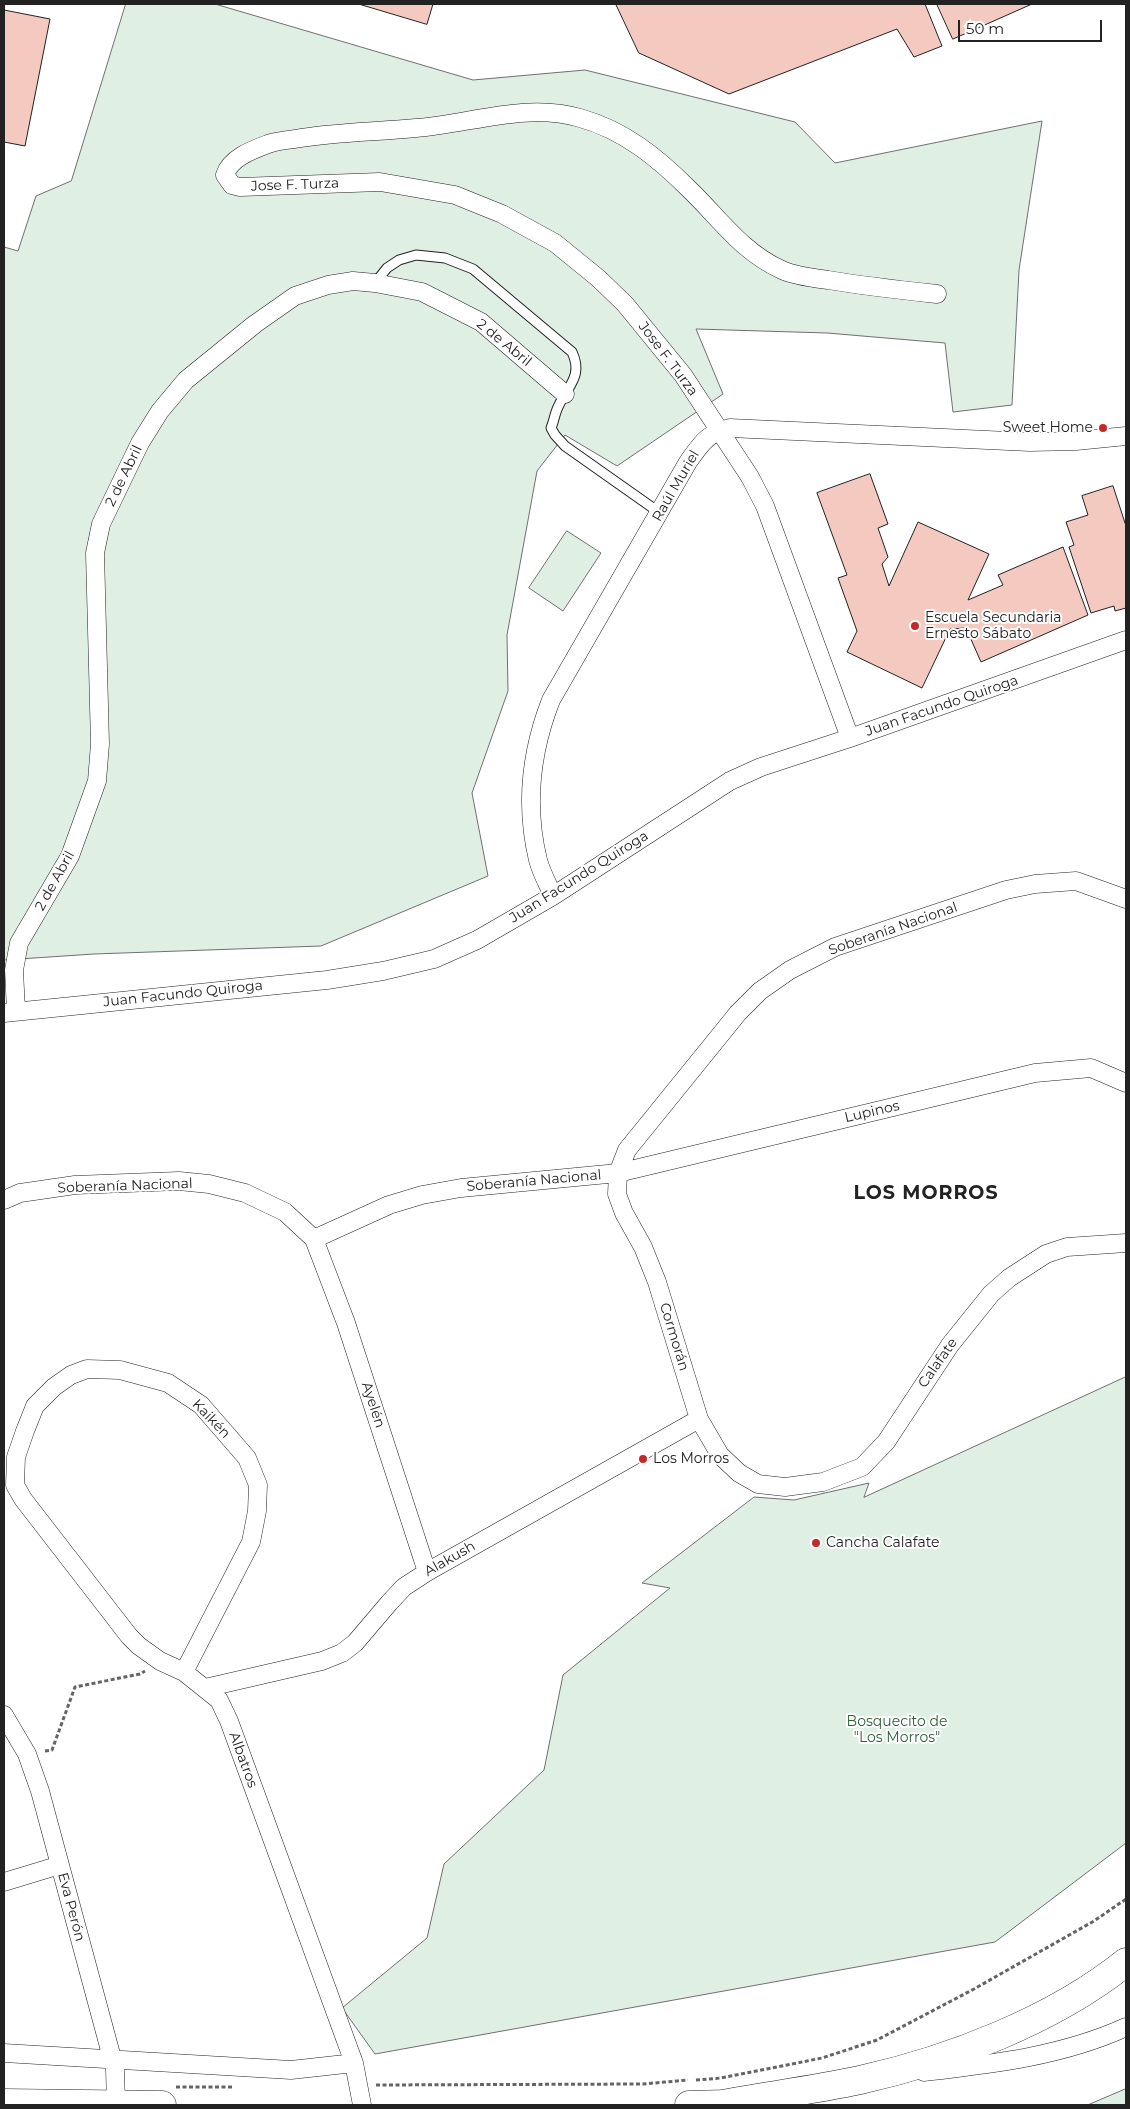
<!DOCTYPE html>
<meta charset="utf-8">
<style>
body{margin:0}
#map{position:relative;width:1130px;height:2109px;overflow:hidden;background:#fff;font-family:Montserrat,sans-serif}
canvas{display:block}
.frame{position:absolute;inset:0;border:5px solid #222;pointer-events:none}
.scale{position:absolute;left:958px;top:20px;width:144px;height:22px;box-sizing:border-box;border:2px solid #222;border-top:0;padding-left:6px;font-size:15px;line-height:18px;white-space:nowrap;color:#222;-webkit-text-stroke:4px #fff;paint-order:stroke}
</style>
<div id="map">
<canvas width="1130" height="2109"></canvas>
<div class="frame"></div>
<div class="scale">50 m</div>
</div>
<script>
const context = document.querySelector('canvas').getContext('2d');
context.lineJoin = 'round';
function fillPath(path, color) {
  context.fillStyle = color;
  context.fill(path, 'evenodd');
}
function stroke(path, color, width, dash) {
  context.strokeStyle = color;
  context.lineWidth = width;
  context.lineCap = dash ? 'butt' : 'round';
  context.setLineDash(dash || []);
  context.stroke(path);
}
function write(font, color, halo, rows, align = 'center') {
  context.font = font + ' Montserrat,sans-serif';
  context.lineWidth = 4;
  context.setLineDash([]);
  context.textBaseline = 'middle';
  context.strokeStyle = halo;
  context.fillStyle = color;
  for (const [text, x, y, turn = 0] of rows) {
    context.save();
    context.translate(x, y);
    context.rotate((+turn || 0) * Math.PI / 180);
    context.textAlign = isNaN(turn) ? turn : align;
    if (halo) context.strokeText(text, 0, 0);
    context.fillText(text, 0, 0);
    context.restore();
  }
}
const green = new Path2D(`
 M126 4H215L473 80 585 70 795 122 835 163 1042 121 1019 270 1012 405 953 412 945 343 827 333 696 329 723 394 617 466 565 435 537 471 507 635 508 691 472 793 488 876 321 946 94 954 4 960V247L18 251 36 196 71 181Z
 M567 531 601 553 563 611 529 588Z
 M1126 1377V1843L995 1942 375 2054 342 2008 427 1938 444 1864 544 1770 563 1675 670 1588 642 1583 754 1497 794 1500 869 1483 864 1497Z
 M1126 2089V2105H1088Z`);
const building = new Path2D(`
 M359 4H433L427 24Z
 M616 4H925L942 46 914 57 897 29 729 94 639 53Z
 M937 4H1032L953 39Z
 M4 10 50 19 25 146 4 142Z
 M870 474 888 524 878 528 888 557 882 564 889 586 918 522 989 554 968 600 1003 585 998 575 1063 547 1088 615 981 662 966 628 950 629 922 688 847 652 857 631 838 578 847 575 817 493Z
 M1113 486 1126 526V608L1115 611 1114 606 1091 613 1069 547 1074 545 1066 522 1088 515 1082 496Z`);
const path = new Path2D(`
 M45 1751 52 1750 75 1687 140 1674 145 1671
 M696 2080 721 2078 822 2058 877 2040 974 1989 1094 1921 1126 1899
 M376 2085 643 2084 688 2080
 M176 2087H233`);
const service = new Path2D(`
 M375 283 387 268 399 260 416 255 445 258 473 269 572 352C583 375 569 385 559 405 555 412 554 421 551 428L555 435 565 446 660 513`);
const minor = new Path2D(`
 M850 738 765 506 750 477 683 375 625 304 598 278 555 243 502 214 455 195 380 182 240 187 232 185 225 175C230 158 252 150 268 144 276 141 286 140 295 139 335 132 375 132 416 128 470 124 526 102 580 118 624 130 658 158 690 190 720 219 742 252 782 270 795 276 813 278 828 280 864 286 900 290 937 294
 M553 896C548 884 541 872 538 860 525 806 531 751 551 700L688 462C701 444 707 433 730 428L1030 442 1076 441 1126 436
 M1126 899 1076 881 1035 884 1006 890 835 947 790 970 760 991 738 1013 627 1150 618 1173 617 1194 624 1213 643 1247 657 1282 699 1419 720 1455 739 1473 758 1484 785 1487 823 1482 862 1467 886 1442 950 1345 991 1294 1009 1278 1046 1254 1067 1247 1126 1243
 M16 1011 14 970 19 943 70 856 97 781 100 744 95 553 101 524 140 443 160 411 186 380 255 324 295 296 328 285 353 281 375 283 422 292 481 322 565 394
 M4 1013 327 980 383 971 434 959 477 940 553 896 730 781 761 767 850 738 1126 640
 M4 1200 20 1193 75 1185 179 1181 209 1184 245 1193 285 1212 314 1239 389 1205 422 1195 461 1188 618 1173 1035 1073 1091 1068 1126 1083
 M314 1239 346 1323 427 1572
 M184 1672 251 1542 257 1511 258 1485 247 1458 201 1405 168 1383 120 1370 87 1369 71 1375 54 1387 35 1406 25 1431 16 1457 15 1485 23 1499 129 1636 139 1646 160 1661 184 1672 219 1700 229 1721 354 2063 362 2105
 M205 1688 322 1661 342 1653 355 1643 389 1603 404 1587 427 1572 699 1419
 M4 1715 27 1754 40 1791 115 2069 116 2105
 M4 1882 60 1865
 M4 2053 291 2070 354 2063
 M924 2072C992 2064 1063 2056 1126 2027`);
const trunk = new Path2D(`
 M4 2103 162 2105
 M689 2105 726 2104
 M717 2105C765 2096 813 2090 860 2080 950 2060 1054 2020 1126 1962`);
const markers = [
 [1103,428,5,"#c62828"],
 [915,626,5,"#c62828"],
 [643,1459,5,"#c62828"],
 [816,1543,5,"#c62828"]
];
const streetNames = [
 ["Jose F. Turza",295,185,-2],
 ["2 de Abril",504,343,39],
 ["Jose F. Turza",668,359,53],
 ["2 de Abril",124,476,-64],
 ["Raúl Muriel",676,486,-60],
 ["Juan Facundo Quiroga",942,706,-19],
 ["Juan Facundo Quiroga",579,877,-32],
 ["2 de Abril",55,881,-61],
 ["Soberanía Nacional",893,929,-19],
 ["Juan Facundo Quiroga",183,994,-6],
 ["Lupinos",872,1112,-13],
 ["Soberanía Nacional",534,1181,-5],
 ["Soberanía Nacional",125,1186,-2],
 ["Cormorán",674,1337,73],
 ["Calafate",938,1363,-55],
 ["Ayelén",373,1405,72],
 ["Kaikén",211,1419,46],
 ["Alakush",450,1559,-30],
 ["Albatros",243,1760,70],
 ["Eva Perón",71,1907,75]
];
const poiNames = [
 ["Sweet Home",1093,428,"right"],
 ["Escuela Secundaria",925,618],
 ["Ernesto Sábato",925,634],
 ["Los Morros",653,1459],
 ["Cancha Calafate",826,1543]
];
const parkNames = [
 ["Bosquecito de",897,1722],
 ["\"Los Morros\"",897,1738]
];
const districtNames = [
 ["LOS MORROS",926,1193]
];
fillPath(green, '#e0efe3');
stroke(green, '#6f6f6f', 1);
fillPath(building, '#f3c9c0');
stroke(building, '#222', 1);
stroke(service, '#222', 11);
stroke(minor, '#222', 19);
stroke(trunk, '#222', 29);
stroke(path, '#646464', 3, [4, 2.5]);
stroke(service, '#fff', 9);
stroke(minor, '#fff', 18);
stroke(trunk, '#fff', 28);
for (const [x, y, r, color] of markers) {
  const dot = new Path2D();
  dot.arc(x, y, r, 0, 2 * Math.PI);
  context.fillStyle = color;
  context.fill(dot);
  stroke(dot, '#fff', 2);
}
write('14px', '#222', '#fff', streetNames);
write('14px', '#222', '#fff', poiNames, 'left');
write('14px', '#2f5e38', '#fff', parkNames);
context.letterSpacing = '1px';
write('bold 19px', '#222', '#fff', districtNames);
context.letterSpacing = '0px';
</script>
